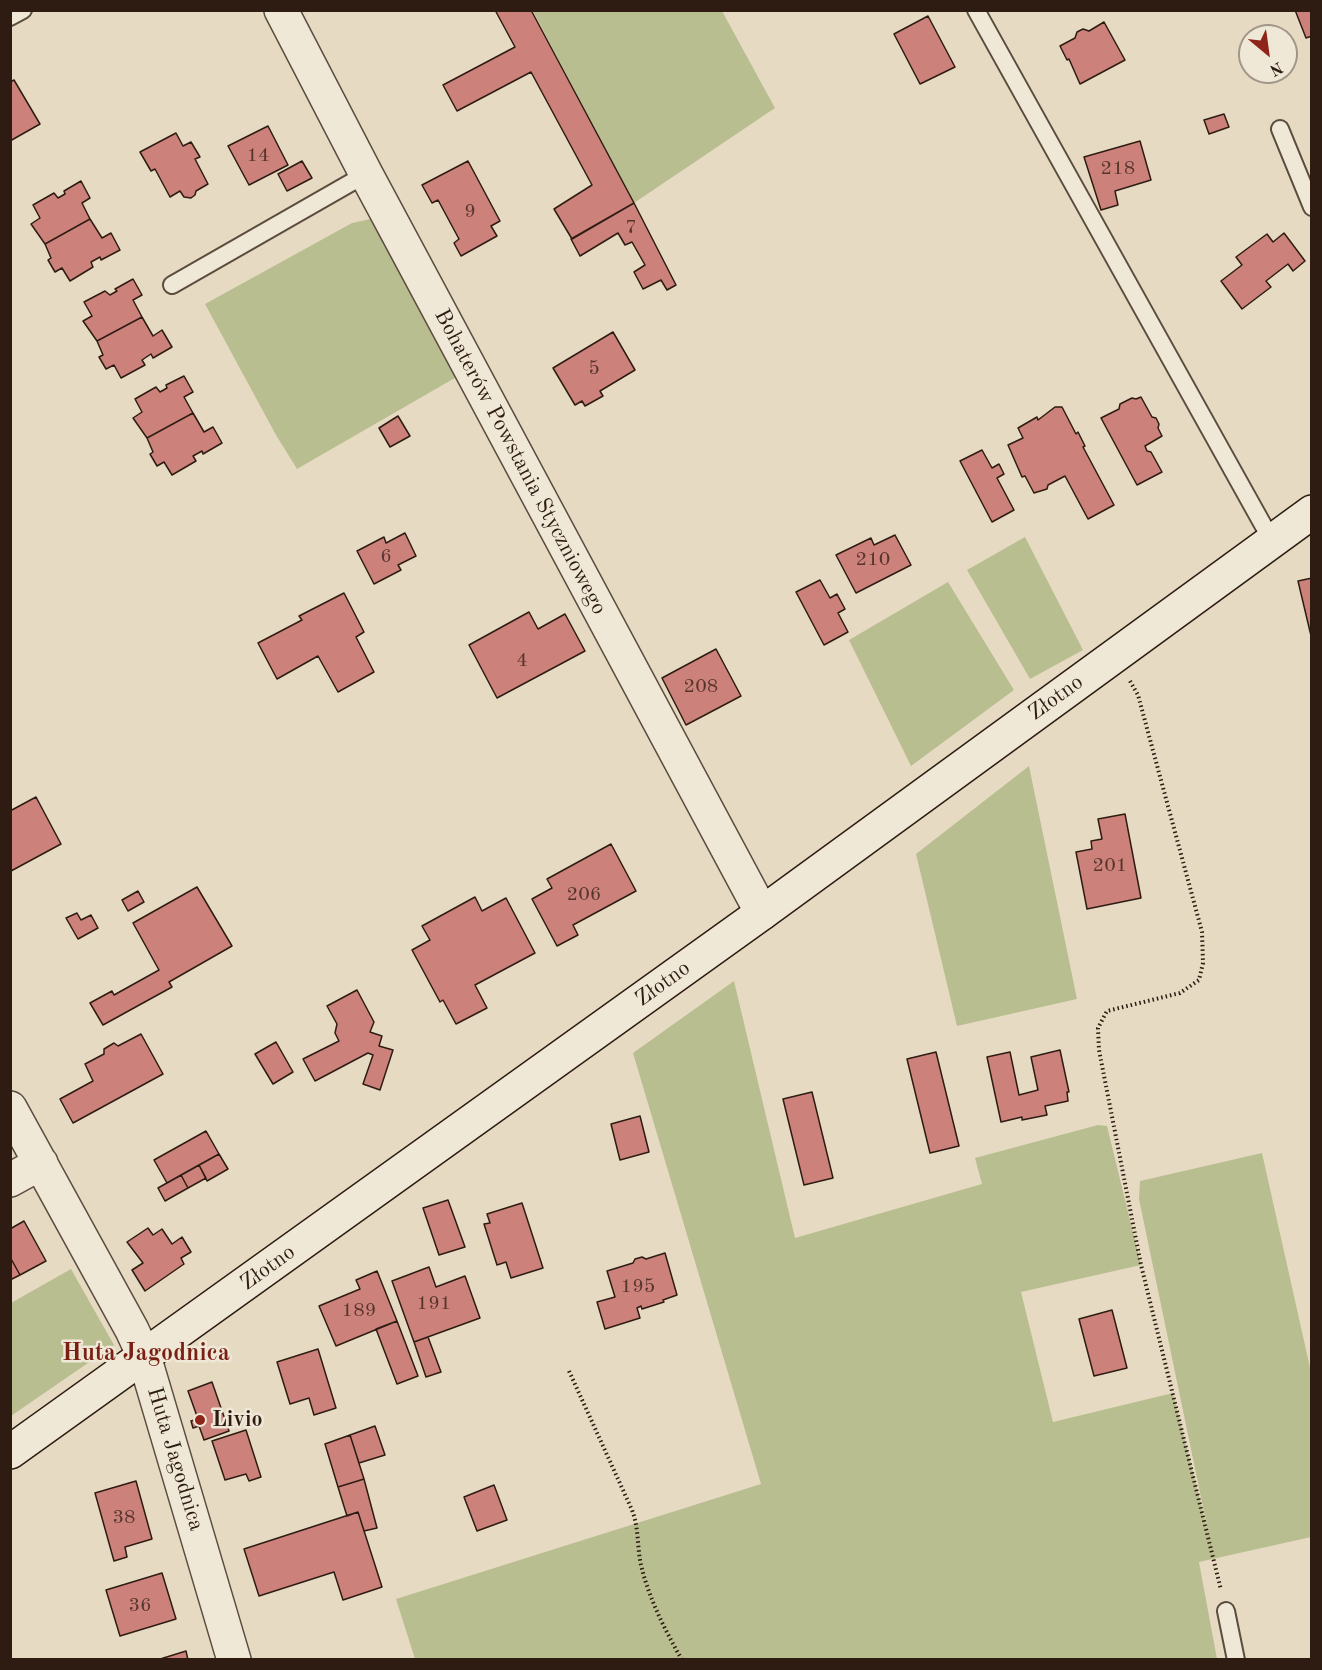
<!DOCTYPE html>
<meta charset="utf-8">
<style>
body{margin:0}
#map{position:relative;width:1322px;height:1670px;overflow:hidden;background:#e6dbc2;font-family:"Old Standard TT",serif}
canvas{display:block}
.frame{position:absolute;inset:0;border:12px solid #2e1c12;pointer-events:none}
.north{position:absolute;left:1238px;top:24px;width:60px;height:60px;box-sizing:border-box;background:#efe8d7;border:2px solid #a29688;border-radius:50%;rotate:151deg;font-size:16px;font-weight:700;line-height:24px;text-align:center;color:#2e1c12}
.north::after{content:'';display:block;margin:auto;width:21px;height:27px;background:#8f2418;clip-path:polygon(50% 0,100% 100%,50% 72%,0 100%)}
</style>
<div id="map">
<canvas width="1322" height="1670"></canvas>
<div class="frame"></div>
<div class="north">N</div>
</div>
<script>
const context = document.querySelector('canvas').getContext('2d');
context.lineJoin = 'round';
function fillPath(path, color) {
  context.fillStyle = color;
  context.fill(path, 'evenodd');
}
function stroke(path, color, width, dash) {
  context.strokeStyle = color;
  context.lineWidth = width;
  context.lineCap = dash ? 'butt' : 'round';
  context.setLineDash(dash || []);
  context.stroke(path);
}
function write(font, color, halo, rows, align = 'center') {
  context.font = font + ' "Old Standard TT",serif';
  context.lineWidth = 5;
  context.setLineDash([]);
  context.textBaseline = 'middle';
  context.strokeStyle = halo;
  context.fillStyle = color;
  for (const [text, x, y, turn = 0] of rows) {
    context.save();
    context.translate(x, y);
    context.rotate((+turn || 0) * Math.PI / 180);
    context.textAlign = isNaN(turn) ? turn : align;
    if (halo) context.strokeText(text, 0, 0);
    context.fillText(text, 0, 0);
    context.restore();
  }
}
const green = new Path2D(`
 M533 11H722L775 108 634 203Z
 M375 218 460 375 297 469 276 435 205 304 352 223Z
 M1025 537 1083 650 1030 679 967 570Z
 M948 582 1014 690 911 766 849 640Z
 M1029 766 1077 999 957 1026 916 854Z
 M734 981 795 1238 982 1184 975 1158 1098 1125 1107 1126 1141 1265 1021 1292 1053 1422 1173 1393 1209 1536 1139 1199 1140 1181 1262 1153 1311 1372V1537L1199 1562 1217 1659H415L396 1599 761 1484 633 1053Z
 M71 1269 114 1345 11 1416V1303Z`);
const building = new Path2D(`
 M495 10H531L634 203 572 239 554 209 592 185 531 72 457 111 443 85 515 47Z
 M1295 10H1312V36L1306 38Z
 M928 16 955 67 920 84 894 34Z
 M1104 22 1125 60 1080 84 1069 59 1067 60 1060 46 1075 38 1077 32 1083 29 1089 31Z
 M14 80 40 124 10 141V82Z
 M1224 114 1229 127 1209 134 1204 120Z
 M268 126 288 165 249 185 228 146Z
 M176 133 183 146 191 142 200 157 195 159 208 184 196 191 195 195 191 198 184 197 180 191 170 197 155 169 151 171 140 152Z
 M1140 141 1151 180 1115 191 1118 205 1101 210 1084 157Z
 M302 161 312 178 287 191 278 174Z
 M468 161 500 221 491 226 497 236 461 256 454 243 459 239 438 200 432 203 422 185Z
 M81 181 90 198 82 203 90 219 45 244 31 224 40 218 33 205 54 193 58 198 65 194 64 191Z
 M634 203 676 285 667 290 661 280 643 289 634 272 645 265 632 242 625 245 618 233 580 256 571 239Z
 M90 219 102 238 111 233 120 250 101 260 100 257 91 262 93 267 70 281 62 268 55 272 48 260 51 258 45 244Z
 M1284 233 1305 261 1293 271 1288 264 1266 281 1271 287 1242 309 1221 281 1242 265 1236 257 1267 234 1273 242Z
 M133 279 142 295 133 300 142 317 97 341 83 321 92 316 84 302 105 291 110 295 117 291 115 289Z
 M142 317 153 336 162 330 172 347 153 358 151 354 142 360 145 365 121 378 114 365 106 369 99 357 103 355 97 341Z
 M613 332 635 370 600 391 603 396 585 406 582 401 575 405 553 368Z
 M184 376 193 392 184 397 193 413 147 438 133 418 142 412 135 399 156 387 160 392 167 388 166 385Z
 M1141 397 1152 417 1156 418 1159 424 1158 428 1162 436 1145 446 1147 451 1151 452 1162 472 1137 485 1101 418 1119 409 1120 404 1132 398 1136 399Z
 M1055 407H1062L1076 434 1078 432 1085 446 1083 447 1114 505 1088 519 1065 476 1048 485 1047 489 1034 493 1025 476 1022 477 1008 445 1023 438 1018 428 1037 417 1038 420Z
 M193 413 204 432 213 427 222 443 203 454 202 451 193 456 196 461 172 475 164 462 157 466 150 454 153 452 147 438Z
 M398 416 410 436 390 447 379 428Z
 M982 450 992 468 999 464 1004 474 997 478 1014 510 992 522 960 461Z
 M405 533 416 556 398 565 401 570 374 584 357 551 384 537 386 543Z
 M895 535 911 565 856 593 836 555 871 538 874 545Z
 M1312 578V640L1298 581Z
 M820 580 830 598 837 594 845 609 838 613 848 632 824 645 796 592Z
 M344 593 364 632 356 637 374 672 338 692 318 656 277 679 258 643 302 620 299 616Z
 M529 612 538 629 565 614 585 651 497 698 469 645Z
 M716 649 741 696 686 725 662 678Z
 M36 797 61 844 11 871 10 811Z
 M1125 814 1141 898 1087 909 1076 852 1092 849 1091 841 1102 839 1098 819Z
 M611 844 636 891 573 925 578 935 557 946 532 899 552 888 547 879Z
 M197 887 232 946 169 982 172 987 103 1025 90 1003 112 991 114 995 159 970 133 923Z
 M138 891 144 902 128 911 122 900Z
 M475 897 482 911 506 898 535 953 475 985 487 1008 456 1024 443 1000 440 1002 412 950 430 940 422 926Z
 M77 913 81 920 91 915 98 928 78 939 66 918Z
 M357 990 374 1022 370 1032 382 1036 379 1046 393 1050 380 1090 363 1084 373 1055 368 1053 315 1081 303 1059 339 1041 335 1033 337 1024 327 1006Z
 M141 1034 163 1074 73 1123 60 1099 93 1081 85 1064 104 1054V1049L114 1043 118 1046Z
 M276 1042 293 1072 273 1084 255 1054Z
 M1060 1050 1069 1092H1067L1068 1101 1045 1106 1047 1115 1022 1120V1117L1001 1122 987 1057 1010 1052 1019 1095 1038 1090 1031 1057Z
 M936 1052 959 1146 930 1153 907 1059Z
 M812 1092 833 1178 804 1185 783 1099Z
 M640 1116 649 1152 620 1160 611 1124Z
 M206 1131 219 1154 167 1183 154 1160Z
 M219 1154 228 1169 207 1181 199 1165Z
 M199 1165 206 1178 188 1188 181 1175Z
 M181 1175 188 1188 165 1201 158 1188Z
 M448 1200 465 1247 439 1255 423 1208Z
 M522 1203 543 1268 511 1278 506 1262 497 1265 484 1224 490 1223 487 1214Z
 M24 1221 46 1261 20 1275 10 1257V1229Z
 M148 1228 153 1235 162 1229 172 1244 182 1237 191 1252 181 1258 184 1264 145 1291 132 1270 143 1263 127 1242Z
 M665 1253 677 1295 663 1300 664 1302 642 1309 641 1306 637 1308 640 1318 605 1329 597 1302 615 1297 607 1271 633 1263 635 1259 642 1257 646 1259Z
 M10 1257 20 1275 10 1280Z
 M429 1267 436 1287 465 1276 480 1318 414 1342 392 1281Z
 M377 1271 397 1321 336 1346 319 1306 360 1289 356 1280Z
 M1112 1310 1127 1368 1094 1376 1079 1319Z
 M397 1321 418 1376 397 1384 376 1329Z
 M428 1337 441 1372 426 1377 414 1342Z
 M318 1349 336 1408 314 1415 309 1398 290 1404 277 1362Z
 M212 1382 229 1431 204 1440 199 1426 193 1428 191 1421 198 1419 188 1391Z
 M375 1426 385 1455 359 1463 350 1435Z
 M246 1430 261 1477 249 1481 246 1474 225 1480 212 1441Z
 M350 1435 364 1479 338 1487 325 1444Z
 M364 1479 377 1528 364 1531 358 1512 347 1516 338 1487Z
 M136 1481 152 1539 125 1547 127 1557 114 1561 95 1493Z
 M494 1485 507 1520 477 1531 464 1497Z
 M358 1512 382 1587 343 1600 334 1572 259 1596 244 1549Z
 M162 1573 176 1619 120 1636 106 1590Z
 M186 1651 188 1660H157Z`);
const path = new Path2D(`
 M1130 681 1138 695 1202 932 1203 963 1199 980 1180 993 1107 1011 1098 1028 1099 1050 1141 1265 1221 1590
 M569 1371 632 1510C639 1528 637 1547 641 1565 649 1599 665 1630 682 1660`);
const lane = new Path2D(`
 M976 10 1272 541
 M10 17 23 10
 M1280 129 1312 207
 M172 285 366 174
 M1226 1611 1236 1660`);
const street = new Path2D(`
 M281 10 366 174 762 913
 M10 1108 132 1330 144 1356 234 1660
 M10 1180 41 1163`);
const secondary = new Path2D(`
 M10 1452 762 913 1312 512`);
const markers = [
 [200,1420,6,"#8f2418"]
];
const numberNames = [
 ["14",258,156],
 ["218",1118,169],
 ["9",470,212],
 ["7",631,228],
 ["5",594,369],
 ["6",386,557],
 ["210",873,560],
 ["4",522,661],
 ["208",701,687],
 ["201",1110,866],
 ["206",584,895],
 ["195",638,1287],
 ["191",434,1304],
 ["189",359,1311],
 ["38",124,1518],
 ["36",140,1606]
];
const streetNames = [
 ["Bohaterów Powstania Styczniowego",520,462,62],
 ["Złotno",1056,698,-36],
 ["Złotno",663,984,-36],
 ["Złotno",268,1268,-36],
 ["Huta Jagodnica",175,1459,73]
];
const poiNames = [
 ["Livio",212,1420]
];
const neighbourhoodNames = [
 ["Huta Jagodnica",146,1354]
];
fillPath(green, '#b9be90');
fillPath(building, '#cc817b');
stroke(building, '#2e1c12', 1.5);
stroke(lane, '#5c4c3e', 20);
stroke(street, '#5c4c3e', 36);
stroke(secondary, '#2e1c12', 36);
stroke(path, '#2e1c12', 4, [1.5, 3]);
stroke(lane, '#efe8d7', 16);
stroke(street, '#efe8d7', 33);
stroke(secondary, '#efe8d7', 33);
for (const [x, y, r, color] of markers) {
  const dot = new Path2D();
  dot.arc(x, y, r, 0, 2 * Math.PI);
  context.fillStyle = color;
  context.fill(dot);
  stroke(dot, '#efe8d7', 2);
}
write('20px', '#56352c', null, numberNames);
write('22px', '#2e1c12', '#efe8d7', streetNames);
write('bold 22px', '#2e1c12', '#efe8d7', poiNames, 'left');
write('bold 24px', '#7a1f14', '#efe8d7', neighbourhoodNames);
</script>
